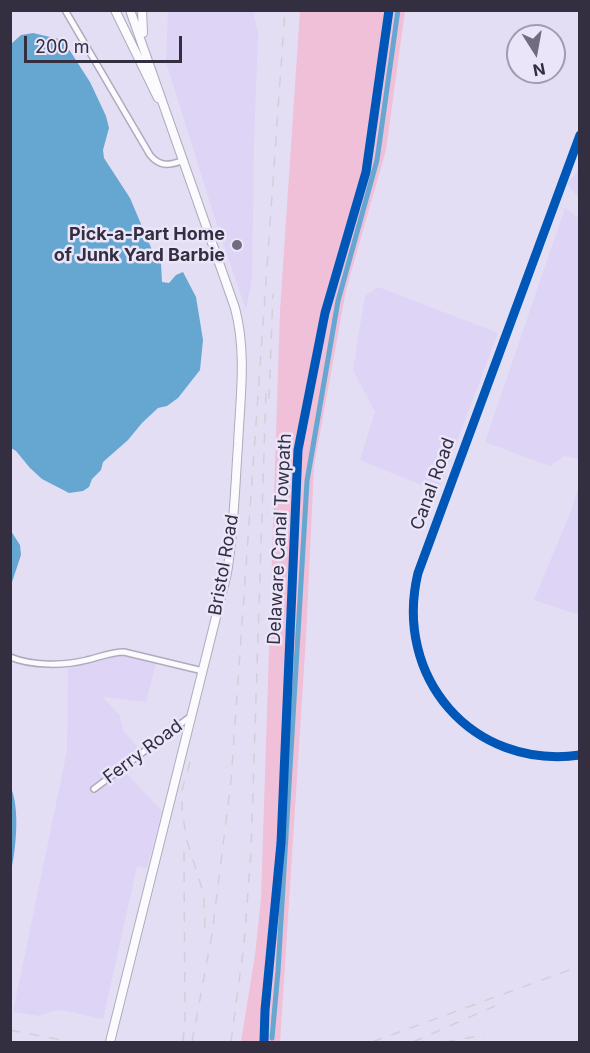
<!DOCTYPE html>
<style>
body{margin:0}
#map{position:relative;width:590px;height:1053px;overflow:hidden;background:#e3def3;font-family:Inter,sans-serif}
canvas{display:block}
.frame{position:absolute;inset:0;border:12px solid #332e40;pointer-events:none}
.north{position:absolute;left:506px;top:24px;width:60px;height:60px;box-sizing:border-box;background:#eae5f9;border:2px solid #a19caf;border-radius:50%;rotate:169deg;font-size:16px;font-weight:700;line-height:24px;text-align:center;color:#332e40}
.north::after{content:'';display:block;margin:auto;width:21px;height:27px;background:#716c7f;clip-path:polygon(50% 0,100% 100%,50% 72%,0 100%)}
.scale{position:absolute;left:24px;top:36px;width:158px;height:27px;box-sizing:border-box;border:3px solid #332e40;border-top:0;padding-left:8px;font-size:18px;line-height:21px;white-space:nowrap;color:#332e40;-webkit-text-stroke:4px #eae5f9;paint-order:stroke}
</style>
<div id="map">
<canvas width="590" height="1053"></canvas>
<div class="frame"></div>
<div class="north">N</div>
<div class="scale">200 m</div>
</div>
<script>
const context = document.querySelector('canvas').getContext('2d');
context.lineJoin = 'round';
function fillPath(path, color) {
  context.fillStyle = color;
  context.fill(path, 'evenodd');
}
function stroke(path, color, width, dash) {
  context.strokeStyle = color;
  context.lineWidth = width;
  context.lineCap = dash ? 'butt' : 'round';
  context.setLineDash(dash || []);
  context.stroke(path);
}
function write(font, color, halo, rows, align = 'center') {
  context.font = font + ' Inter,sans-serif';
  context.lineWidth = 5;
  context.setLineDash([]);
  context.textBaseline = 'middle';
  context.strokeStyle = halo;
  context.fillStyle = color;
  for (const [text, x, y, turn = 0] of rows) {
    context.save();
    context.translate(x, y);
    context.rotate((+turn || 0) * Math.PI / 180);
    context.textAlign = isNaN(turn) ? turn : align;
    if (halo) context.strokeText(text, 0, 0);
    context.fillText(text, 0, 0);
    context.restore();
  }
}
const built = new Path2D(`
 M168 11H253L258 33 254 143 252 278 246 310 218 228 166 62Z
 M579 169V198L567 184Z
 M565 208 579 218V459L564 456 550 466 485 442Z
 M378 287 498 333 438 492 360 460 375 412 353 370 365 296Z
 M579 483 580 615H579L534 600 573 506Z
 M120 654 156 663 146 702 103 697 120 716 123 730 138 748 117 764 162 811 147 868 137 866 103 1019 62 1010 52 1011 39 1016 13 1012 67 751 68 668Z`);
const green = new Path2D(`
 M300 11H405L386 150 346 290 314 466 306 637 280 1042H241L255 955 261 899 280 311Z`);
const water = new Path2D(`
 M33 33 63 40 90 82 106 116 109 128 103 150 104 158 130 198 152 250 161 264 162 282 169 283 176 275 183 272 196 297 203 340 200 370 178 398 167 406 158 408 142 423 128 440 103 462 101 470 92 479 89 487 83 491 69 493 42 479 30 468 16 451 11 448V44L21 35Z
 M11 531 20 545 21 555 11 585Z
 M11 788C20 809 16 849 11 871Z`);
const canal = new Path2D(`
 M272 1038 278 971 307 481 338 301 377 160 398 10`);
const minor = new Path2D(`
 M65 10 150 155C160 167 169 166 184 160
 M580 135 418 573C393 677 472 770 580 755
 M10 657C32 666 64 666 87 660 100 657 111 652 124 652L203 671
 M94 789 191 716`);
const secondary = new Path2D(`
 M115 10 158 98
 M142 10 143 33
 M110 1042 227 573C234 530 235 487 238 445 240 399 247 353 235 308L130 10`);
const rail = new Path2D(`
 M269 399 273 294
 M190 762 182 790V811L187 841 204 895 205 932
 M10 1030 72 1042
 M183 1042 185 1020 184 851
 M192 1042 212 934 231 781 285 10
 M231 1042 244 944 251 852 266 390
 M372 1042 580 966
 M413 1042 495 1006
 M445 1042 485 1035`);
const cycleway = new Path2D(`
 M580 135 418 573C393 677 472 770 580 755
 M264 1042 265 1010 281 843 298 450 325 313 366 172 389 10`);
const markers = [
 [237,245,6,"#716c7f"]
];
const poiNames = [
 ["Pick-a-Part Home",225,235],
 ["of Junk Yard Barbie",225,256]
];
const streetNames = [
 ["Canal Road",433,484,-70],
 ["Delaware Canal Towpath",280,539,-87],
 ["Bristol Road",224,565,-80],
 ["Ferry Road",143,752,-37]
];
fillPath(built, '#ddd4f6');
fillPath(green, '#f0bfd8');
fillPath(water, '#66a7d1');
stroke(canal, '#66a7d1', 5);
stroke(minor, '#afabbd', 8);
stroke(secondary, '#afabbd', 10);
stroke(minor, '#fbfafd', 5);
stroke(secondary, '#fbfafd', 8);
stroke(rail, '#d2d0d6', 1.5, [10, 10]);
stroke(cycleway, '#0057b8', 9);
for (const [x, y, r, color] of markers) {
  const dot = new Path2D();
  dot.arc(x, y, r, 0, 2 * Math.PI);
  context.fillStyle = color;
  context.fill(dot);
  stroke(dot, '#eae5f9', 2);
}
write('bold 18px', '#332e40', '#eae5f9', poiNames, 'right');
write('18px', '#332e40', '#eae5f9', streetNames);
</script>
